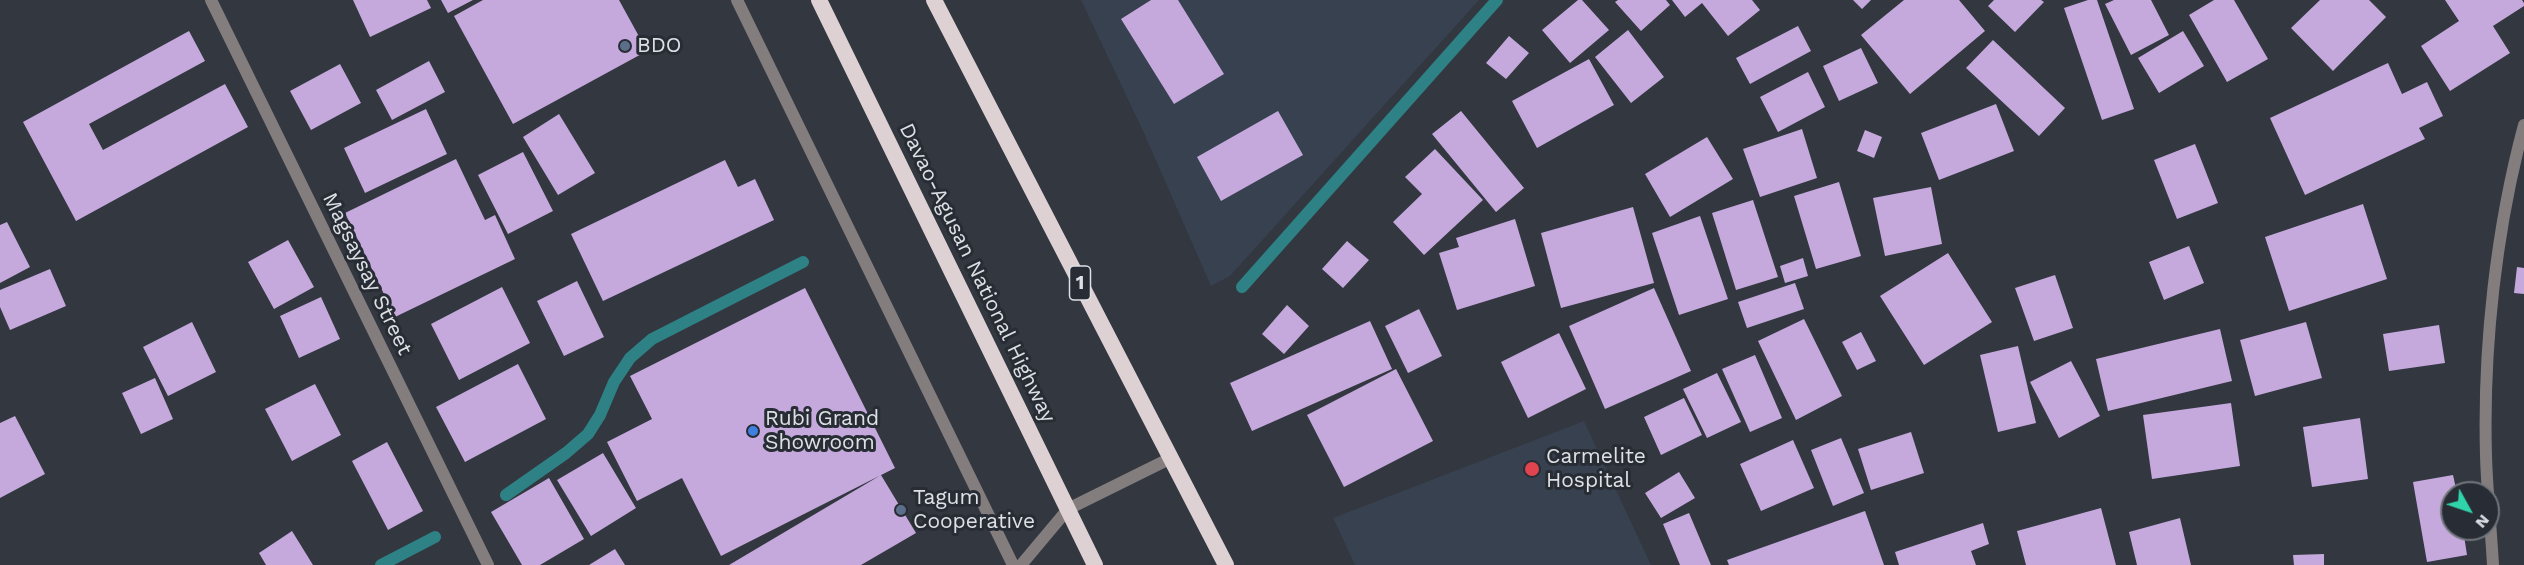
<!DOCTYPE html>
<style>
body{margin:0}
#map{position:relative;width:2524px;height:565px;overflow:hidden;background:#323740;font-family:"Work Sans",sans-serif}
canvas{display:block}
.north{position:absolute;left:2440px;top:481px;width:60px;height:60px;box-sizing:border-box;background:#282d35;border:2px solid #70757c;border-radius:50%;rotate:130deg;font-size:16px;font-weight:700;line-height:24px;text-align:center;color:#dde1e6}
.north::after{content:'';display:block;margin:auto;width:21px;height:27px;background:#2fd4aa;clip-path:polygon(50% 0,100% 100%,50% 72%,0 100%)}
</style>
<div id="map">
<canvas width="2524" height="565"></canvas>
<div class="north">N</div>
</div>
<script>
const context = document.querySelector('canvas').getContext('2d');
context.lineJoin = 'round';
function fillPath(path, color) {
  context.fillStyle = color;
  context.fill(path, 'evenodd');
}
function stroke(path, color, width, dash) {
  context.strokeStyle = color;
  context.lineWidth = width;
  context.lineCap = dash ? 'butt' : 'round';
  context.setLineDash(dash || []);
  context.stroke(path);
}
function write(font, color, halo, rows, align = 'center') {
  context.font = font + ' "Work Sans",sans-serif';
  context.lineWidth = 6;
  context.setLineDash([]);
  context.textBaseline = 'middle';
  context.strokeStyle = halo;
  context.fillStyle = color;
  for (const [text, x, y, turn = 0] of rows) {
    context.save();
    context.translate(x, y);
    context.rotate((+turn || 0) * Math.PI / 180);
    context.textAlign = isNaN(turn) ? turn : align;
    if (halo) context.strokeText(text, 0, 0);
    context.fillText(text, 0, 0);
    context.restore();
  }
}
const built = new Path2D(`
 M1081 0H1479L1230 276 1211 286 1143 131Z
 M1584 421 1651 565H1355L1333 518Z`);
const stream = new Path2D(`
 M1242 287 1497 0
 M506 495 566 453 588 434 600 415 614 382 630 358 652 339 803 262
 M381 565 435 537`);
const building = new Path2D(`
 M353 0H427L431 8 370 37Z
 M441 0H473L448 13Z
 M483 0H619L647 51 513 124 454 16Z
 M1151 0H1178L1224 74 1174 104 1121 19Z
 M1578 0H1582L1609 30 1570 63 1542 30Z
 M1618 0H1666L1670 5 1641 31 1615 2Z
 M1672 0H1752L1760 10 1728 36 1702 3 1685 17Z
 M1853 0H1871L1862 9Z
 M1904 0H1959L1985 31 1910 94 1861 35Z
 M1994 0H2041L2044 2 2015 32 1988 6Z
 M2088 0H2097L2134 109 2102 120 2064 8Z
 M2114 0H2151L2169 35 2131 55 2105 4Z
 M2214 0H2234L2268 59 2227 82 2189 15Z
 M2320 0H2369L2386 17 2333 71 2291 28Z
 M2445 0H2522L2524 3V6L2493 26 2510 53 2450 91 2421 46 2459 21Z
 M1798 26 1811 51 1750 84 1736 58Z
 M1628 30 1664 77 1631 103 1595 57Z
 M189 31 205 61 89 124 103 150 225 84 248 127 76 221 23 122Z
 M2183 31 2204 66 2159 93 2138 58Z
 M1509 36 1529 53 1506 79 1486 63Z
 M1993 40 2065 108 2039 136 1966 68Z
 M1861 48 1878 83 1839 101 1823 66Z
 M1589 59 1614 105 1537 148 1512 101Z
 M429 61 445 92 392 120 376 90Z
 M2388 63 2402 94 2427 82 2443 116 2419 128 2425 139 2305 195 2270 118Z
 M340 64 361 103 311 130 290 91Z
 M1808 72 1825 107 1778 132 1760 97Z
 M1996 104 2014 151 1939 180 1921 133Z
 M426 109 447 154 365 193 344 148Z
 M1278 111 1303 155 1221 201 1197 157Z
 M1461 111 1524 188 1496 212 1432 134Z
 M559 114 595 173 558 195 523 137Z
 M1802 129 1817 178 1760 197 1743 149Z
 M1865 130 1882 137 1874 158 1857 151Z
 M1707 137 1733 179 1670 217 1645 174Z
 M2195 144 2218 203 2177 219 2154 160Z
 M1435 149 1483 200 1424 255 1393 222 1422 194 1405 177Z
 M523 152 553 211 508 234 478 175Z
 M456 159 485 220 495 215 515 259 395 317 345 213Z
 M725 160 738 187 755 179 774 220 603 301 571 234Z
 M1839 182 1861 256 1816 269 1794 196Z
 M1931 187 1942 244 1885 256 1873 198Z
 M1753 200 1778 277 1736 290 1712 213Z
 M2363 204 2387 279 2289 311 2265 237Z
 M1633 207 1654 283 1561 308 1541 233Z
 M1700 216 1728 299 1679 315 1652 233Z
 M1515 219 1535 286 1457 310 1439 253 1459 247 1456 238Z
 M7 222 30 267 0 283V225Z
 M288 240 314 287 274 309 248 262Z
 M1347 241 1369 260 1343 288 1322 269Z
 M2189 246 2204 283 2164 300 2149 262Z
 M1948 253 1992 322 1924 365 1880 296Z
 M1803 258 1808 276 1785 283 1780 266Z
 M2517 267 2524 268V294L2514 293Z
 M50 269 66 306 10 330 0 307V290Z
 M2055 275 2073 328 2034 341 2015 288Z
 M577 281 604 337 564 356 537 301Z
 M1795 283 1804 309 1747 328 1738 302Z
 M502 287 530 343 459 380 431 324Z
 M805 288 895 468 721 556 682 478 637 501 607 442 652 419 630 376Z
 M1654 288 1691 371 1605 409 1569 326Z
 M321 297 340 339 299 358 280 316Z
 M1287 305 1309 326 1284 354 1262 334Z
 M1419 309 1442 356 1408 373 1385 326Z
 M1804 319 1842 396 1796 420 1758 341Z
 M1370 321 1392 369 1252 431 1230 383Z
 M192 322 216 372 168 396 143 347Z
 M2306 322 2322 378 2255 396 2240 340Z
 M2439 325 2445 363 2389 371 2383 334Z
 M2220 329 2232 381 2108 411 2096 359Z
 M1861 332 1876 361 1857 370 1842 342Z
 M1559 333 1586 389 1528 418 1501 362Z
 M2018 346 2036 423 1998 432 1980 355Z
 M1755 355 1782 418 1750 432 1722 369Z
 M2071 361 2100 416 2059 438 2030 382Z
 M518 364 546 419 465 462 436 407Z
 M1396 369 1433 441 1344 487 1307 415Z
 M1717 373 1741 422 1707 438 1683 389Z
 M155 378 173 419 141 434 122 393Z
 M315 384 341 435 292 461 265 409Z
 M1684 398 1702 435 1661 455 1644 417Z
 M2231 403 2240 466 2152 479 2143 415Z
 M15 416 45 474 0 498V423Z
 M2360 418 2368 479 2312 487 2303 427Z
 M1911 432 1924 473 1871 490 1858 449Z
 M1841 438 1864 493 1833 506 1811 450Z
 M1793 440 1814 488 1761 511 1740 464Z
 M387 442 423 511 388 530 352 461Z
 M603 453 636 508 591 536 557 480Z
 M1679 472 1695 498 1661 518 1645 493Z
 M881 475 916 533 861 565H729Z
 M2453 475 2457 493H2452V529H2463L2467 555 2427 562 2413 482Z
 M549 478 584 539 540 565H522L491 512Z
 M2101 508 2116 565H2026L2017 531Z
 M1865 511 1884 565H1729L1727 560Z
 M1689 513 1711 565H1680L1663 524Z
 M2180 518 2191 565H2137L2129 532Z
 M1983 523 1989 544 1971 551 1976 565H1899L1895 552Z
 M292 531 313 565H266L259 553Z
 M615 549 625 565H589Z
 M2324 554V565H2294L2293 555Z`);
const service = new Path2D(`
 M737 0 1013 565`);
const minor = new Path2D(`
 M211 0 488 565
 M1021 565 1068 509 1171 458
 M2493 565C2491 529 2487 492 2486 455 2483 348 2496 229 2524 125`);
const trunk = new Path2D(`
 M819 0 1095 565
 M934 0 1226 565`);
const markers = [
 [625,46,6,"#5c6f8a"],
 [753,431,6,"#3f7fe0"],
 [1532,469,8,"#e0444e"],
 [901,510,6,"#5c6f8a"]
];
const shields = [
 [1080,283,21]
];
const shieldNames = [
 ["1",1080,283]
];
const poiNames = [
 ["BDO",637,46],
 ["Rubi Grand",765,419],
 ["Showroom",765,443],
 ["Carmelite",1546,457],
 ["Hospital",1546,481],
 ["Tagum",913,498],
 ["Cooperative",913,522]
];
const streetNames = [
 ["Davao-Agusan National Highway",977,273,64],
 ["Magsaysay Street",367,274,64]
];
fillPath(built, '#38414f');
stroke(stream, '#2e8184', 12);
fillPath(building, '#c5a9dd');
stroke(service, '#837d7e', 12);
stroke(minor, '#837d7e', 12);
stroke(trunk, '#ded1d3', 16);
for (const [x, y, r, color] of markers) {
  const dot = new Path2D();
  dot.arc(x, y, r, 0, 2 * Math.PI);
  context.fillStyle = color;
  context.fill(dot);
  stroke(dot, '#282d35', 2);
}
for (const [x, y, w] of shields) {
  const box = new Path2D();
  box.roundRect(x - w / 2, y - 17, w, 34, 4.5);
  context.fillStyle = '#282d35';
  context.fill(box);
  stroke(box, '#dde1e6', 1.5);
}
write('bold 20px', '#dde1e6', null, shieldNames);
write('21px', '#dde1e6', '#282d35', poiNames, 'left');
write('21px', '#dde1e6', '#282d35', streetNames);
</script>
